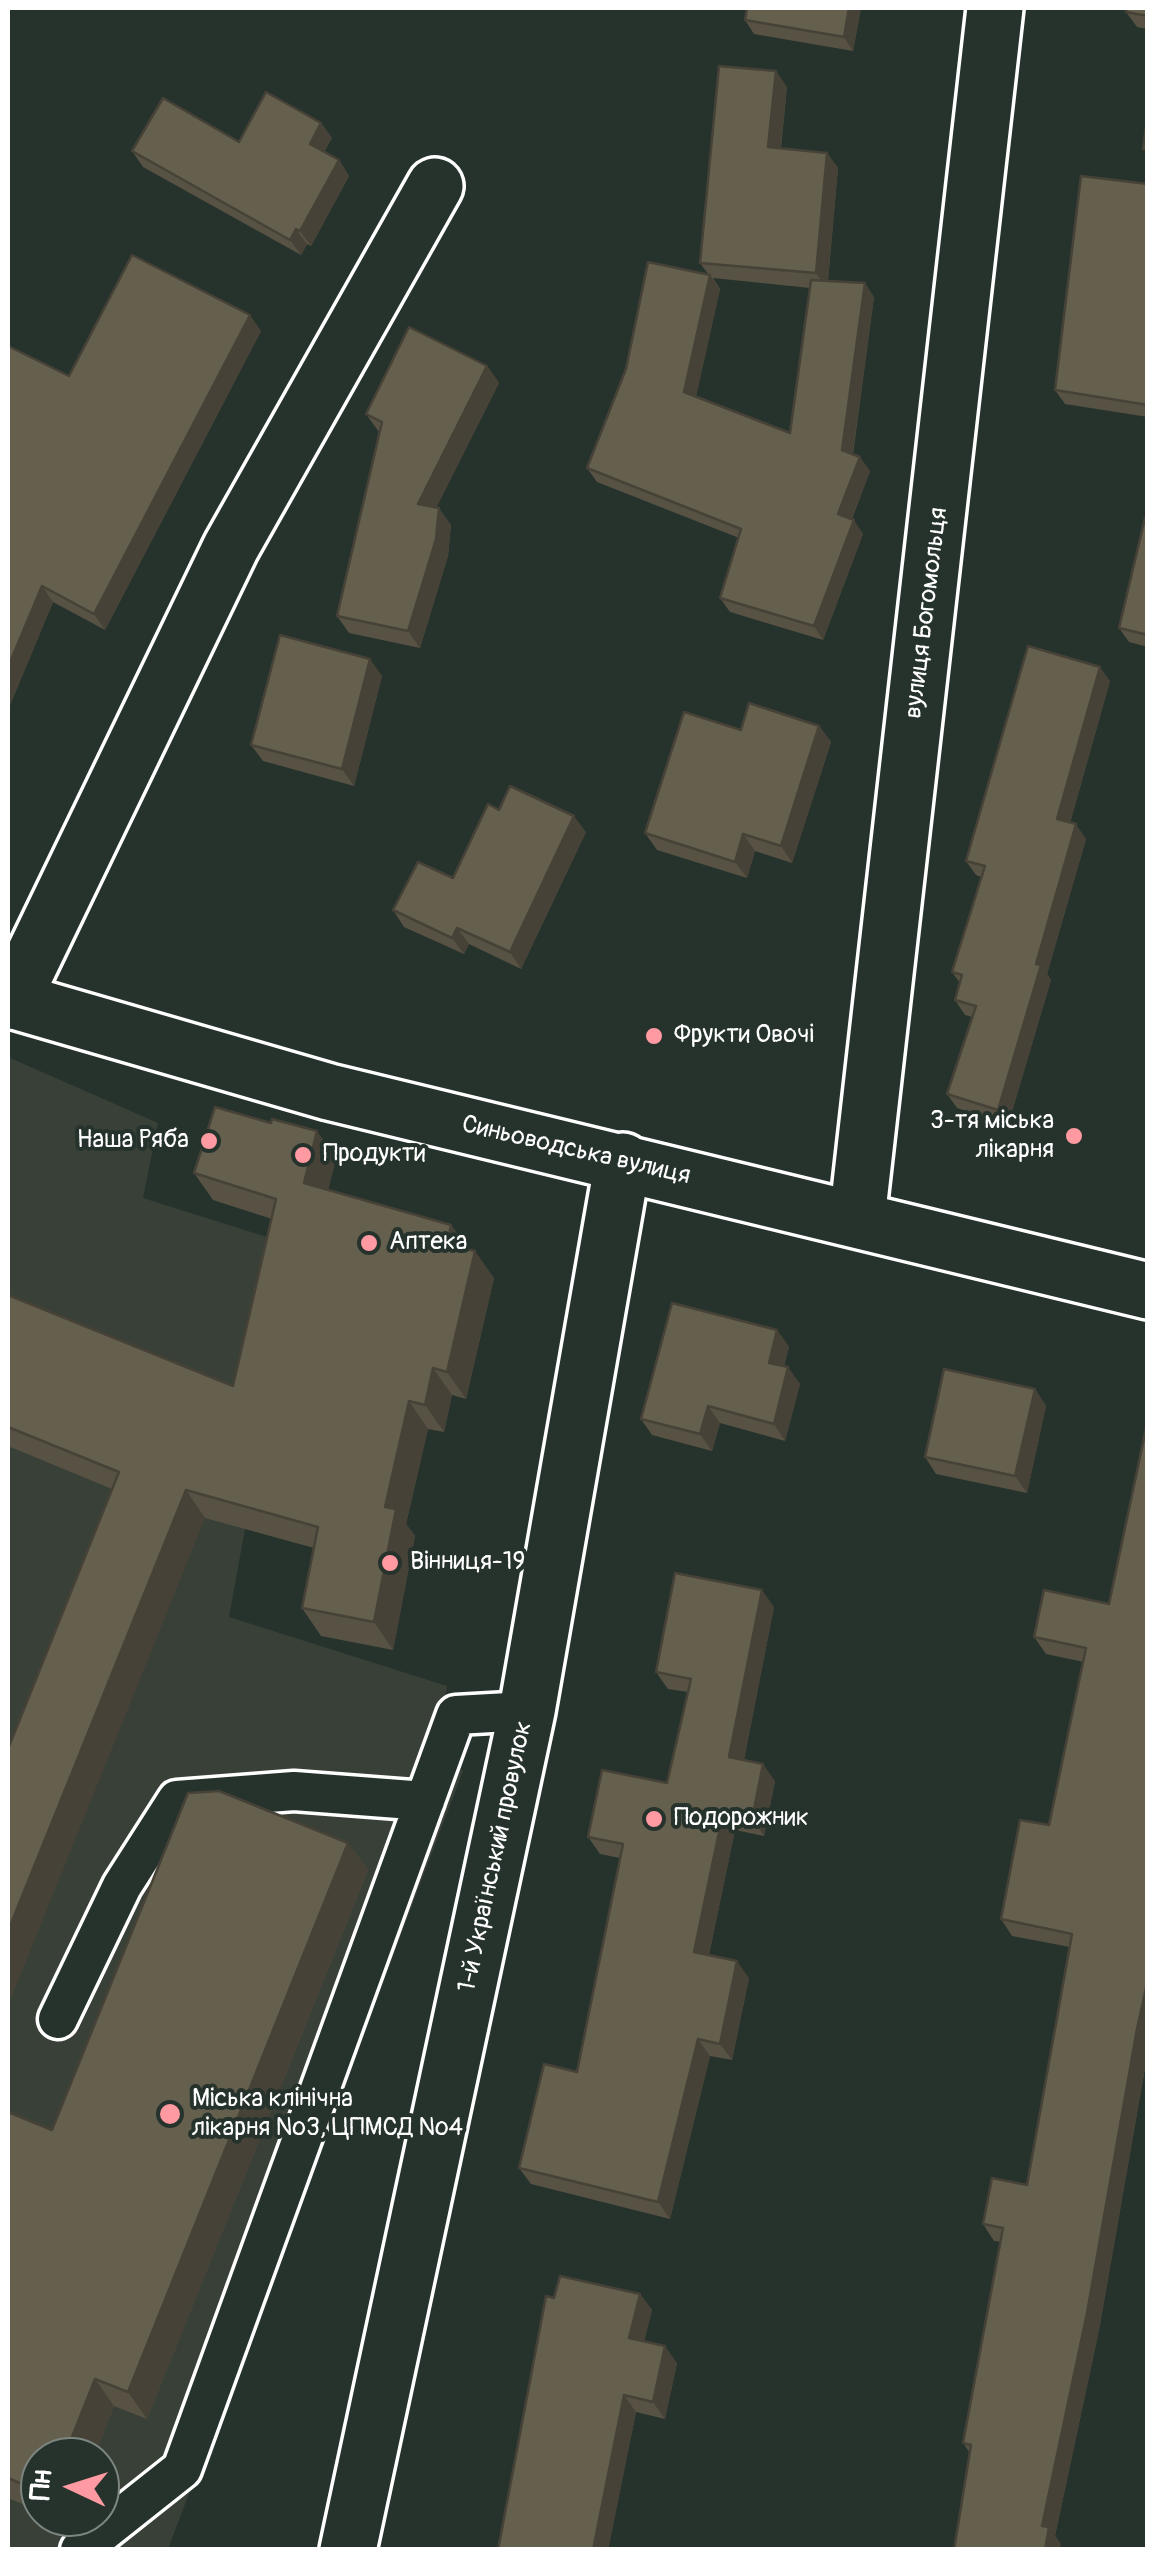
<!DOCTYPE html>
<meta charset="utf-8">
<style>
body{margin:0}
#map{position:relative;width:1155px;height:2557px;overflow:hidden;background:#26332d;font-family:Pangolin,sans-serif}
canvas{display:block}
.frame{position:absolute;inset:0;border:10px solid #fff;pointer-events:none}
.north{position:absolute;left:20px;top:2437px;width:100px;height:100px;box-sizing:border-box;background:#26332d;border:2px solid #7d8581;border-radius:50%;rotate:274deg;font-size:28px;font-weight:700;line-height:40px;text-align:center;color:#fff}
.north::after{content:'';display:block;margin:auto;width:35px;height:45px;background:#ff9aa2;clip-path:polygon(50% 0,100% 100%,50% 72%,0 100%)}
</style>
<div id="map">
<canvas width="1155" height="2557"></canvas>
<div class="frame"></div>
<div class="north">Пн</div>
</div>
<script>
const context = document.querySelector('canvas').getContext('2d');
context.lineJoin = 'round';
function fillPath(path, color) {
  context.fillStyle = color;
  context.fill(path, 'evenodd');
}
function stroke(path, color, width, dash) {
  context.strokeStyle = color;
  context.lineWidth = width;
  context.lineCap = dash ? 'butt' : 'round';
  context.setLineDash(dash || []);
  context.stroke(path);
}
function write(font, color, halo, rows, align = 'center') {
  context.font = font + ' Pangolin,sans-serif';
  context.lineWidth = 8;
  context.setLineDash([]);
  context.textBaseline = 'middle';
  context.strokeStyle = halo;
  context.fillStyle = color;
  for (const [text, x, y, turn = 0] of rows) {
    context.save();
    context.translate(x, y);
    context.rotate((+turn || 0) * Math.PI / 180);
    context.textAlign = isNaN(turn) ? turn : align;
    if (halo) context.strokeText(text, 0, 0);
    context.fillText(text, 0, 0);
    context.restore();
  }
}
const built = new Path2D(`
 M8 1057 158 1123 143 1198 289 1244 249 1411 245 1529 229 1617 447 1686 438 1747 463 1771 168 2549H8ZM40 2457H100V2517H40Z`);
const service = new Path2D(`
 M58 2019 122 1886 177 1800 294 1791 425 1801
 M80 2550 182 2469 456 1715 527 1711`);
const minor = new Path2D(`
 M12 1001 231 547 435 186
 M857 1219 995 8
 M348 2550 527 1711 623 1161`);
const tertiary = new Path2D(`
 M8 999 329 1092 1148 1291`);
const wall = new Path2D(`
 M747 8H861L853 51 754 34 745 20Z
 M1148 8V29L1137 27 1126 12Z
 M787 87 781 148 827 153 838 168 828 281 874 297 853 454 870 471 852 519 863 534 823 640 730 612 720 598 739 538 597 482 587 468 709 275 700 263ZM713 278 810 288 790 433 696 396 720 289Z
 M321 123 332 138 324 152 339 160 349 176 311 246 307 244 301 255 143 167 132 151 239 142Z
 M1148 184V417L1065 404 1055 390Z
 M261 331 105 630 53 602 8 710 69 376Z
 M487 366 499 383 436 508 451 525 448 556 420 648 349 633 337 616 379 432 366 414Z
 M1148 519V647L1129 642 1119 628Z
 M382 676 354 786 263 761 251 745Z
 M1110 681 1070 823 1086 839 1047 974 1051 980 1008 1125 957 1108 947 1094 972 1017 965 1015 955 1000 960 983 952 972 981 877 976 875 966 861Z
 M819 726 831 742 792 863 755 851 747 878 657 850 645 833 741 730Z
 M499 810 586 832 521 969 469 944 464 954 404 927 393 910 453 878Z
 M336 1158 328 1190 451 1225 469 1250 494 1278 466 1399 452 1395 444 1432 428 1429 406 1524 415 1536 393 1650 321 1636 302 1608 314 1548 205 1518 112 1489 8 1446V1295L233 1386 272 1219 213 1200 194 1173Z
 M777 1330 789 1347 784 1366 800 1384 785 1441 720 1423 712 1451 652 1435 641 1419Z
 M1035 1389 1046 1406 1027 1493 936 1474 925 1457Z
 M1148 1419V2051L1099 2330 1055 2536 1061 2544 970 2453 963 2443 1001 2242 994 2241 983 2224 1027 2185 1070 1947 1012 1936 1001 1919 1049 1825 1084 1662 1046 1654 1034 1637 1109 1604Z
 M774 1607 744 1760 775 1781 764 1836 735 1830 709 1955 749 1978 732 2060 710 2056 670 2219 531 2184 519 2168 577 2072 620 1858 600 1854 588 1837 667 1783 688 1692 668 1689 656 1672Z
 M348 1843 368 1870 147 2419 114 2406 94 2457H40V2511L8 2498V2112L52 2130Z
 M640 2294 652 2310 644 2341 677 2363 665 2419 636 2412 608 2550H498L554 2298Z`);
const shadedWall = new Path2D(`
 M849 8H861L853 51 844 37Z
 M776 71 787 87 779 163 768 147Z
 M321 123 332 138 320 159 310 144Z
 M827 153 838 168 827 289 816 273Z
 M339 160 349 176 311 246 300 231Z
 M296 229 307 244 301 255 290 240Z
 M710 275 720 289 694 406 684 392Z
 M865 283 874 297 851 464 842 450Z
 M250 315 261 331 105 630 94 614Z
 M487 366 499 383 430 520 418 504Z
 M860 457 870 471 848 528 838 514Z
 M439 508 451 525 448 556 420 648 408 631Z
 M854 520 863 534 823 640 814 626Z
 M42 586 53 602 8 710V667Z
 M370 659 382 676 354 786 342 769Z
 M1100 667 1110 681 1067 833 1057 819Z
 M819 726 831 742 792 863 781 846Z
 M574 816 586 832 521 969 510 952Z
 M1076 824 1086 839 1047 974 1051 980 1008 1125 998 1110 1036 964Z
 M743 834 755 851 747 878 735 862Z
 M457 928 469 944 464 954 452 938Z
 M317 1131 336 1158 323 1210 304 1183Z
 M451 1225 470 1252 447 1245Z
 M475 1251 494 1278 466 1399 447 1372Z
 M777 1330 789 1347 780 1379 769 1363Z
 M788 1367 800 1384 785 1441 774 1424Z
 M433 1368 452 1395 444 1432 425 1405Z
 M1035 1389 1046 1406 1027 1493 1015 1476Z
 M409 1401 428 1429 406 1524 415 1536 393 1650 374 1622 385 1507Z
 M708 1406 720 1423 712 1451 700 1434Z
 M186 1490 205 1518 8 2006V1931Z
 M762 1590 774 1607 741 1774 729 1757Z
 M763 1764 775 1781 764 1836 752 1819Z
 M723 1813 735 1830 706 1969 694 1952Z
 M348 1843 368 1870 147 2419 128 2392Z
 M737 1961 749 1978 732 2060 720 2044Z
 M1148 1979V2051L1099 2330 1055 2536 1061 2544 1060 2550H1045L1042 2526Z
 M698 2039 710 2056 670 2219 658 2202Z
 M640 2294 652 2310 641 2355 629 2338Z
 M665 2346 677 2363 665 2419 653 2402Z
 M95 2379 114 2406 94 2457H64Z
 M624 2395 636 2412 608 2550H593Z`);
const building = new Path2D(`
 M747 8H849L844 37 745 20Z
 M1127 8H1148V16L1126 12Z
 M719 66 776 71 768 147 827 153 816 273 700 263Z
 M266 92 321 123 310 144 339 160 300 231 296 229 290 240 132 151 163 98 239 142Z
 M1148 113V150L1143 149Z
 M1081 176 1148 184V405L1055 390Z
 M132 255 250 315 94 614 42 586 8 667V346L69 376Z
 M648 262 710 275 684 392 790 433 811 280 865 283 842 450 860 457 838 514 854 520 814 626 720 598 741 529 587 468 626 369Z
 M409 327 487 366 418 504 439 508 436 539 408 631 337 616 382 422 366 414Z
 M1145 518 1148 519V635L1119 628Z
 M280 635 370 659 342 769 251 745Z
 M1028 646 1100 667 1057 819 1076 824 1036 964 1041 965 998 1110 947 1094 976 1006 955 1000 962 975 952 972 985 866 966 861Z
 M749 703 819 726 781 846 743 834 735 862 645 833 684 712 741 730Z
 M510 786 574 816 510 952 457 928 452 938 393 910 418 862 453 878 488 804 499 810Z
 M215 1107 271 1123 272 1119 317 1131 304 1183 451 1225 447 1245 475 1251 447 1372 433 1368 425 1405 409 1401 385 1507 396 1509 374 1622 302 1608 318 1527 186 1490 8 1931V1749L119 1472 8 1427V1295L233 1386 276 1199 194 1173Z
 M672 1303 777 1330 769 1363 788 1367 774 1424 708 1406 700 1434 641 1419Z
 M944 1369 1035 1389 1015 1476 925 1457Z
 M1148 1419V1979L1137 2029 1087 2313 1042 2526 1049 2527 1045 2550H954L971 2445 963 2443 1003 2228 983 2224 992 2178 1027 2185 1072 1934 1001 1919 1020 1820 1049 1825 1086 1648 1034 1637 1044 1590 1109 1604Z
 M675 1573 762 1590 729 1757 763 1764 752 1819 723 1813 694 1952 737 1961 720 2044 698 2039 658 2202 519 2168 544 2064 577 2072 623 1844 588 1837 602 1770 667 1783 691 1679 656 1672Z
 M219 1791 348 1843 128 2392 95 2379 64 2457H40V2492L8 2478V2112L52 2130 188 1793Z
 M560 2276 640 2294 629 2338 665 2346 653 2402 624 2395 593 2550H498L546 2296 554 2298Z`);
const markers = [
 [654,1036,10,"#ff9aa2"],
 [1074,1136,10,"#ff9aa2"],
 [209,1141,10,"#ff9aa2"],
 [303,1155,10,"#ff9aa2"],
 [369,1243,10,"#ff9aa2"],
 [390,1563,10,"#ff9aa2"],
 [654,1819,10,"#ff9aa2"],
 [170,2114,12,"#ff9aa2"]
];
const streetNames = [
 ["вулиця Богомольця",927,613,-83],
 ["Синьоводська вулиця",576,1151,13],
 ["1-й Український провулок",496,1857,-78]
];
const poiNames = [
 ["Фрукти Овочі",674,1036],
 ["3-тя міська",1054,1122,"right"],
 ["лікарня",1054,1151,"right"],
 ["Наша Ряба",189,1141,"right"],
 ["Продукти",323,1155],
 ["Аптека",389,1243],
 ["Вінниця-19",410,1563],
 ["Подорожник",674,1819],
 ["Міська клінічна",192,2100],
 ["лікарня №3, ЦПМСД №4",192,2129]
];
fillPath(built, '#394037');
stroke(service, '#fff', 45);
stroke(minor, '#fff', 62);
stroke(tertiary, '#fff', 62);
stroke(service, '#26332d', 38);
stroke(minor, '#26332d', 55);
stroke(tertiary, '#26332d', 55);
fillPath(wall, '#575243');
fillPath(shadedWall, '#474237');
fillPath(building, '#655f4e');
stroke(building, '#474237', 2.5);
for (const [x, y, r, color] of markers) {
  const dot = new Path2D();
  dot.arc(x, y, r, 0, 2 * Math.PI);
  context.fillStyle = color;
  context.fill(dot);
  stroke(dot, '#26332d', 4);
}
write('25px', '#fff', '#26332d', streetNames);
write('25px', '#fff', '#26332d', poiNames, 'left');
</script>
